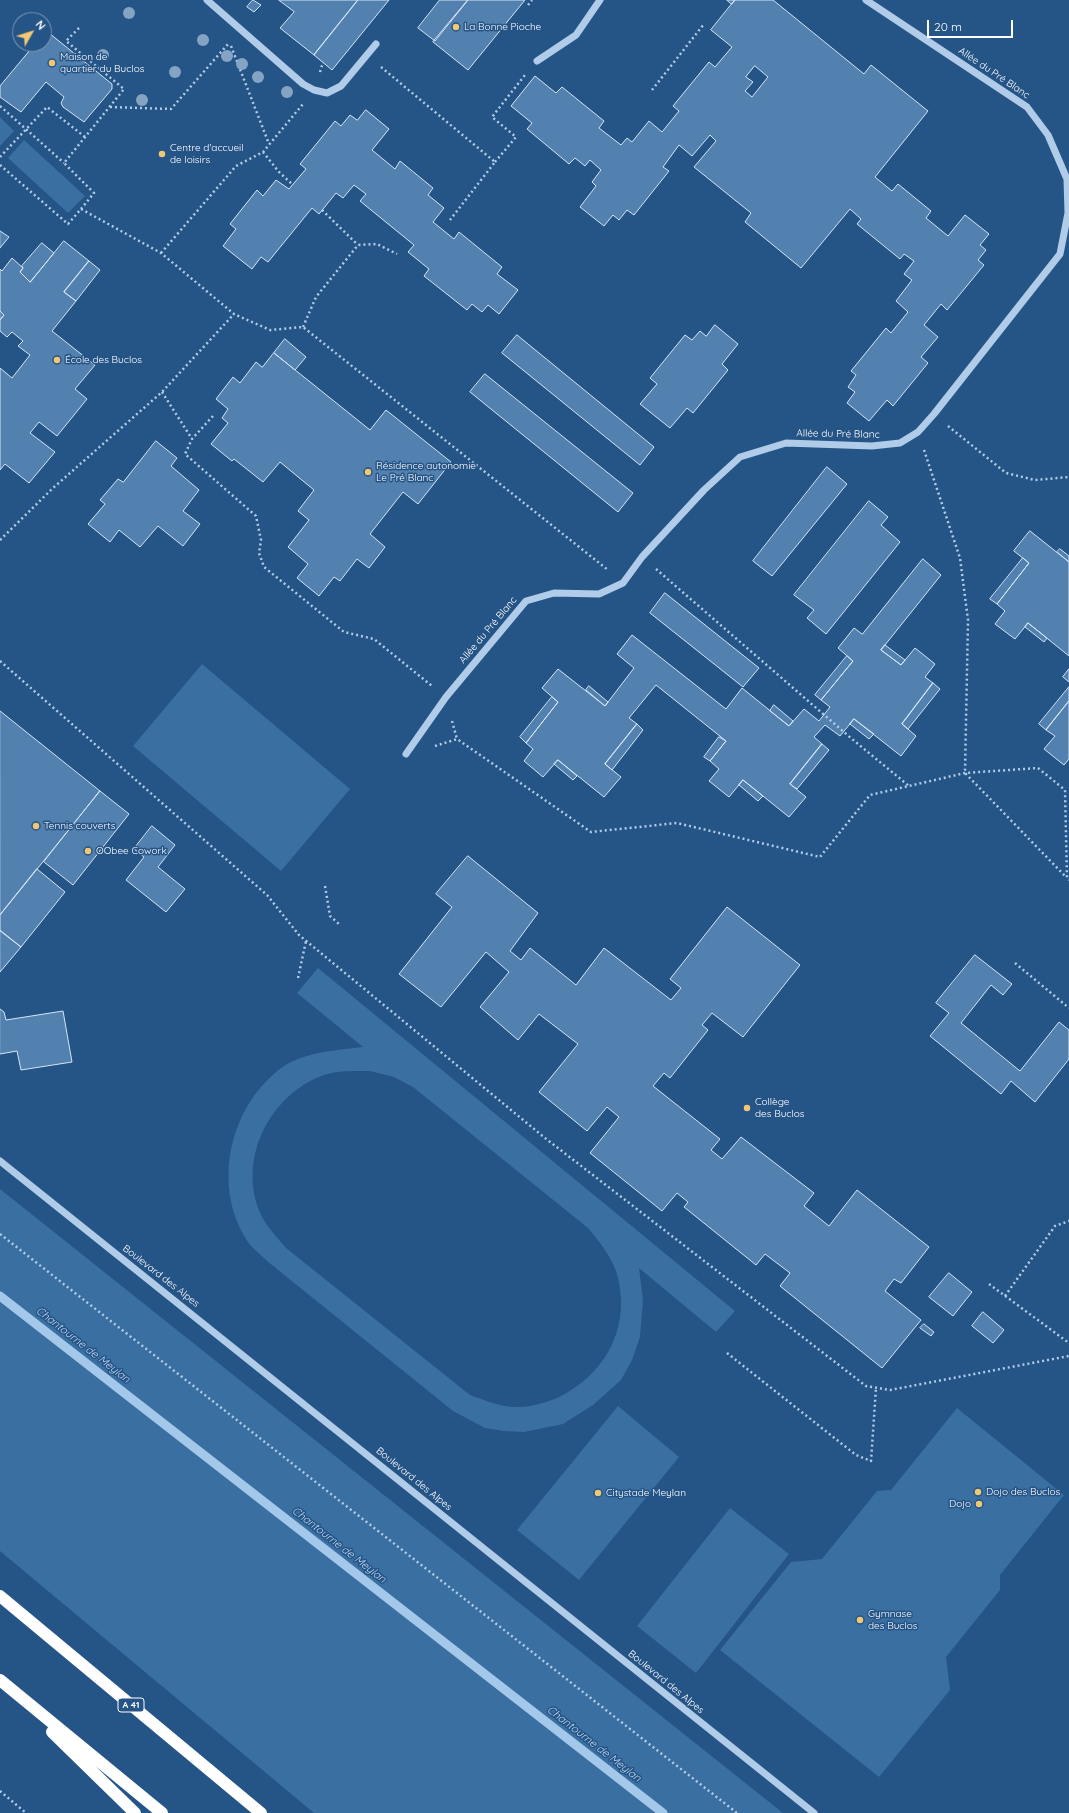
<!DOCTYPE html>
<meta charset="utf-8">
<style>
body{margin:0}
#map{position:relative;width:1069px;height:1813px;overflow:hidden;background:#255486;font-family:Quicksand,sans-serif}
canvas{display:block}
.north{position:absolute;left:12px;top:12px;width:40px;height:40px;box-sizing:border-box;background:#255486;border:1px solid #7c98b6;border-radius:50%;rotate:51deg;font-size:11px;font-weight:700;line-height:16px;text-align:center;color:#fff}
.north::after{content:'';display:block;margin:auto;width:14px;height:18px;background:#f2c774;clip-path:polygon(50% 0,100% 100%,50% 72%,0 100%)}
.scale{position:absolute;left:927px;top:20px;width:86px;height:18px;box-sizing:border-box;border:2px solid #fff;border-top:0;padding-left:5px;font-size:12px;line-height:14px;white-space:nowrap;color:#fff;-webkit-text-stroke:3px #255486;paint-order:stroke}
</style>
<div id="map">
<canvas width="1069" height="1813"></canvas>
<div class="north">N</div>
<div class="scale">20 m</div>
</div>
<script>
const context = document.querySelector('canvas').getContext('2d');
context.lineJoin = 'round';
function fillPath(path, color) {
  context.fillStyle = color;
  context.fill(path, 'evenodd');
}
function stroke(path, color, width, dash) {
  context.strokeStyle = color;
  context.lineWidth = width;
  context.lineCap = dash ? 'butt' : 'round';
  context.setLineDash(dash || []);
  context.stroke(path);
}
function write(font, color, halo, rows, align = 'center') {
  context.font = font + ' Quicksand,sans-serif';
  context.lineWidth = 3;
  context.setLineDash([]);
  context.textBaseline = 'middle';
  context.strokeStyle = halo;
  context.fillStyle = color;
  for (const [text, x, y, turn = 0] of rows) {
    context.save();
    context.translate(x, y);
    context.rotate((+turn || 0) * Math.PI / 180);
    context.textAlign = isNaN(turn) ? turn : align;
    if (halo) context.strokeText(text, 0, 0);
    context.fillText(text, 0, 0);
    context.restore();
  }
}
const green = new Path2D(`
 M0 117 14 131 0 146Z
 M24 140 85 196 68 213 8 158Z
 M202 664 350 789 281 871 133 746Z
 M318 968 735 1311 716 1332 639 1268 643 1300 640 1337 632 1360 621 1380 593 1405 563 1424 524 1432 504 1431 485 1428 453 1411 267 1261C262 1256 256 1251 251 1246 216 1199 224 1130 261 1087 269 1078 280 1067 291 1062 314 1051 339 1050 363 1047L297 993ZM370 1071 394 1077 413 1087 588 1228C599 1241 610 1255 616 1271 632 1322 609 1370 563 1395 549 1402 530 1408 513 1407 498 1406 484 1400 470 1395L286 1248C279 1240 271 1231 265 1222 233 1167 267 1095 324 1075 338 1070 355 1071 370 1071Z
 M0 1189 783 1813H314L0 1551Z
 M618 1406 679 1457 579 1580 517 1530Z
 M957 1408 1064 1495 1000 1575V1590L946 1657 950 1690 879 1777 720 1650 791 1562 822 1559 877 1491 891 1490Z
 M730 1508 789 1554 696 1673 637 1626Z`);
const stream = new Path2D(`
 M0 1296 663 1813`);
const building = new Path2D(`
 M253 0 261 5 254 12 247 7Z
 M279 0H358L314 55 280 28 294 12Z
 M358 0H389L332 70 314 55Z
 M440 0H468L435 41 418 28Z
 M468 0H525L468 70 433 42Z
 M727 0H735L732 4Z
 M735 0H773L864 74 871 65 928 111 875 177 892 191 898 184 931 211 926 218 948 236 965 215 989 234 980 245 986 250 978 260 984 265 947 310 941 304 924 325 938 337 921 357 928 363 893 406 887 400 869 421 847 403 855 392 848 387 856 375 851 371 886 328 891 333 908 312 896 301 912 280 904 274 914 261 904 254 900 259 857 224 861 219 850 209 801 268 745 222 751 213 694 167 716 141 710 135 692 156 679 145 663 167 669 171 634 215 627 210 619 220 613 215 604 226 580 207 596 186 592 182 601 170 590 160 585 166 575 158 569 164 527 129 532 123 511 106 535 76 556 93 562 87 604 121 599 128 621 145 627 138 632 142 649 121 662 132 679 111 673 106 709 62 715 67 732 47 711 30ZM755 66 768 77 752 97 745 91 753 82 746 77Z
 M44 33H49L112 84V89L84 122 63 107 61 103 64 97 46 82 21 112 0 97V86L35 44H44Z
 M366 110 389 129 372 150 395 169 400 161 433 188 428 195 444 208 433 222 454 239 459 232 502 267 497 274 518 290 499 314 488 305 482 312 472 304 467 310 424 276 429 269 408 252 414 245 360 201 366 194 354 185 343 198 336 193 319 214 312 208 268 262 261 257 252 269 223 246 236 229 230 224 257 190 263 196 276 180 289 189 306 169 300 164 335 121 341 126 350 115 357 120Z
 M0 231 9 237 0 248Z
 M64 241 89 261 64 292 76 301 52 331 95 365 75 389 87 399 57 436 39 422 30 433 55 452 29 483 5 464 0 470V368L12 378 30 355 18 346 23 341 12 332 7 337 0 331V320L4 315 0 311V269L2 271 12 258 23 268 20 272 30 282Z
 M42 243 54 253 30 282 20 272 23 268 22 266Z
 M89 261 100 270 76 301 64 292Z
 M0 311 4 315 0 320Z
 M715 325 738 344 722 364 728 370 693 413 687 408 670 428 640 404 657 384 650 378 685 335 692 340 700 331 706 336Z
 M517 335 654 447 640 465 502 353Z
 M285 339 306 357 295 370 274 353Z
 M274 353 370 430 386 410 451 462 418 504 403 492 370 534 385 547 369 568 357 559 340 581 334 577 319 596 297 578 308 564 288 547 309 520 298 511 314 490 280 462 263 482 234 459 232 461 211 444 228 423 222 418 228 409 216 399 233 377 240 383 256 362 262 367Z
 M485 374 633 493 618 512 470 392Z
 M156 441 177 458 171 466 199 490 183 511 200 524 183 546 158 526 140 547 119 530 110 542 88 524 105 504 100 500 118 479 123 482Z
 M827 467 847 484 772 576 753 561Z
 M869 501 888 517 881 525 900 542 826 634 807 618 814 610 794 595Z
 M1030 531 1069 562V656L1028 623 1015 639 995 624 1005 611 997 604 1029 563 1014 551Z
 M1060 549 1069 556V562L1057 552Z
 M1023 558 1029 563 997 604 990 599Z
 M923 559 941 575 881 650 901 665 915 648 935 664 925 677 933 683 902 724 916 736 901 756 854 719 840 736 825 725 814 737 822 744 790 784 806 797 789 817 743 780 729 797 709 781 719 769 710 761 726 741 656 685 629 718 637 724 605 764 621 777 604 797 558 760 543 777 524 761 533 749 526 743 558 702 542 688 558 669 605 706 634 668 617 654 632 635 726 709 742 688 789 726 804 709 819 721 830 707 821 700 853 661 838 648 854 628 862 634Z
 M665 593 759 668 743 687 650 613Z
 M1028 623 1047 638 1044 642 1025 627Z
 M885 645 905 660 901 665 881 650Z
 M847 656 853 661 821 700 815 695Z
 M1069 669V682L1063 677Z
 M933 683 940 689 908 729 902 724Z
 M589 686 608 702 605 706 586 690Z
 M1069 687V701L1046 730 1039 724Z
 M552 697 558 702 526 743 520 737Z
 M1069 701V759L1064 765 1044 749 1055 736 1046 730Z
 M774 705 793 721 789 726 770 711Z
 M0 711 100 791 0 915Z
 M854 719 874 734 869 739 850 724Z
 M637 724 643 730 612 770 605 764Z
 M719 737 726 741 710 761 704 757Z
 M822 744 829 750 797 789 790 784Z
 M558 760 577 776 573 780 554 764Z
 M743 780 763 796 758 801 739 785Z
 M100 791 129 814 73 885 44 862Z
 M152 826 175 845 158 867 185 889 166 912 126 880 144 857 134 849Z
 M468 856 538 913 510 951 521 960 530 948 576 985 604 948 671 1000 681 988 670 979 727 907 800 965 743 1037 712 1013 702 1025 708 1030 670 1078 664 1073 653 1086 720 1139 711 1150 722 1159 741 1137 814 1193 804 1206 829 1226 857 1190 929 1247 901 1283 894 1279 885 1291 921 1320 882 1368 780 1286 790 1273 765 1254 756 1265 684 1207 688 1202 677 1193 662 1211 590 1153 619 1117 607 1107 587 1131 539 1092 578 1044 539 1014 518 1040 480 1007 509 972 486 952 441 1007 399 974 452 907 436 894Z
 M37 869 65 892 21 947 0 930V915Z
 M0 931 21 947 0 972Z
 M975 955 1012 984 1003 995 991 985 961 1023 1020 1071 1059 1022 1069 1030V1059L1035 1102 1011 1081 1001 1094 930 1036 949 1013 936 1003Z
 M0 1009 4 1012 6 1020 63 1011 72 1062 21 1070 17 1051 0 1054Z
 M949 1273 972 1292 953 1316 929 1297Z
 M983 1312 1004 1330 993 1343 972 1326Z
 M924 1324 934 1332 931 1336 920 1328Z`);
const path = new Path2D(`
 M528 5 532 0
 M79 28 66 41 124 89 64 163 94 193 81 209
 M231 46 269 144
 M381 67 495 162 450 220
 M320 72 323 62
 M652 90 704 24
 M0 106 64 163
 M110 107 171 109 229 43
 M263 152 279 172 293 185
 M0 157 47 107 85 137
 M495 162 516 137 492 117 525 75
 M0 165 68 224 81 209 161 253 234 314 270 330 303 327 608 570
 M322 210 358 245
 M161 253 236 166 263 152 303 104
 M303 327 316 297 358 245 377 244 397 254
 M162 392 192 439
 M213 416 192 439 185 454 256 516 261 540 259 553 264 567 344 632 374 639 432 686
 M948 426 1006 473 1035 480 1069 477
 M924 450 960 558 968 620 965 773 1066 877
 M0 540 53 488 162 392 234 314
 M656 569 852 739 909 786
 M0 661 267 895 299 935 545 1138 866 1386 890 1390 1069 1356
 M452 721 457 739
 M435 746 457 739 591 832 677 823 820 857 870 795 965 773 1038 768 1065 790 1067 878 1069 880
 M325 886 330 916 339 924
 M1015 963 1069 1008
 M298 978 306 941
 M0 1234 737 1813
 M989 1284 1069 1343
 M1005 1296 1055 1226 1069 1221
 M727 1353 856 1455 871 1461 876 1388
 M0 1791 26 1813`);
const minor = new Path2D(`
 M207 0 303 84 314 90 327 93 341 86 376 44
 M537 61 576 35 600 0
 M406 754 446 697 526 601 554 593 599 594 623 583 642 557 704 490 740 457 786 443 872 446 900 443 918 432 934 414 1060 254 1068 213 1067 179 1048 135 1027 107 866 0
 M0 1161 814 1813`);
const highway = new Path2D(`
 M0 1596 261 1813
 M0 1680 162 1813
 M52 1732 135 1813`);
const trees = [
 [129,13],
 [203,40],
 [103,55],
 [227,56],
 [242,64],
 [175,72],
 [258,77],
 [287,92],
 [142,100]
];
const markers = [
 [456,27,4,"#f2c774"],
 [52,63,4,"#f2c774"],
 [162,154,4,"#f2c774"],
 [57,360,4,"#f2c774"],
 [368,472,4,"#f2c774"],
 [36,826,4,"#f2c774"],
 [88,851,4,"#f2c774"],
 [747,1108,4,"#f2c774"],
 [978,1492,4,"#f2c774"],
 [598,1493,4,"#f2c774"],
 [979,1504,4,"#f2c774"],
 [860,1620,4,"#f2c774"]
];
const shields = [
 [131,1705,26]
];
const shieldNames = [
 ["A 41",131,1705]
];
const poiNames = [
 ["La Bonne Pioche",464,27],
 ["Maison de",60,57],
 ["quartier du Buclos",60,69],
 ["Centre d'accueil",170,148],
 ["de loisirs",170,160],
 ["École des Buclos",65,360],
 ["Résidence autonomie",376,466],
 ["Le Pré Blanc",376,478],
 ["Tennis couverts",44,826],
 ["OObee Cowork",96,851],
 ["Collège",755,1102],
 ["des Buclos",755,1114],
 ["Dojo des Buclos",986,1492],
 ["Citystade Meylan",606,1493],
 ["Dojo",971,1504,"right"],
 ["Gymnase",868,1614],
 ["des Buclos",868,1626]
];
const streetNames = [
 ["Allée du Pré Blanc",994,73,34],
 ["Allée du Pré Blanc",838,434,1],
 ["Allée du Pré Blanc",488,630,-50],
 ["Boulevard des Alpes",161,1276,38],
 ["Boulevard des Alpes",414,1479,39],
 ["Boulevard des Alpes",666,1682,39]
];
const waterNames = [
 ["Chantourne de Meylan",83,1345,38],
 ["Chantourne de Meylan",339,1545,38],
 ["Chantourne de Meylan",594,1744,38]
];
fillPath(green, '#3a6fa2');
stroke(stream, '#a4c8e9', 9);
fillPath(building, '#5281af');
stroke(building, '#d4e5f6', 1);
stroke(path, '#b0cce8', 2.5, [2, 3]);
stroke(minor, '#b0cce8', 7);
stroke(highway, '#fff', 12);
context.fillStyle = '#85a4c4';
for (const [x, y] of trees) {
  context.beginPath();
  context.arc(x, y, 6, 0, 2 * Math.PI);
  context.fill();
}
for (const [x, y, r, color] of markers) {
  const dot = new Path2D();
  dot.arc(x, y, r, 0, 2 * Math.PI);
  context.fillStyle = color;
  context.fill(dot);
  stroke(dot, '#255486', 1.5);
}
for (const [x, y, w] of shields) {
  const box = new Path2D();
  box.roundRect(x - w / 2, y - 7, w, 14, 3);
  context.fillStyle = '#255486';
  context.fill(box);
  stroke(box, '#fff', 1);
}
write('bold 9px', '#fff', null, shieldNames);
write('10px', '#fff', '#255486', poiNames, 'left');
write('10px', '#fff', '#255486', streetNames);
write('italic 11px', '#bbd6f0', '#255486', waterNames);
</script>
